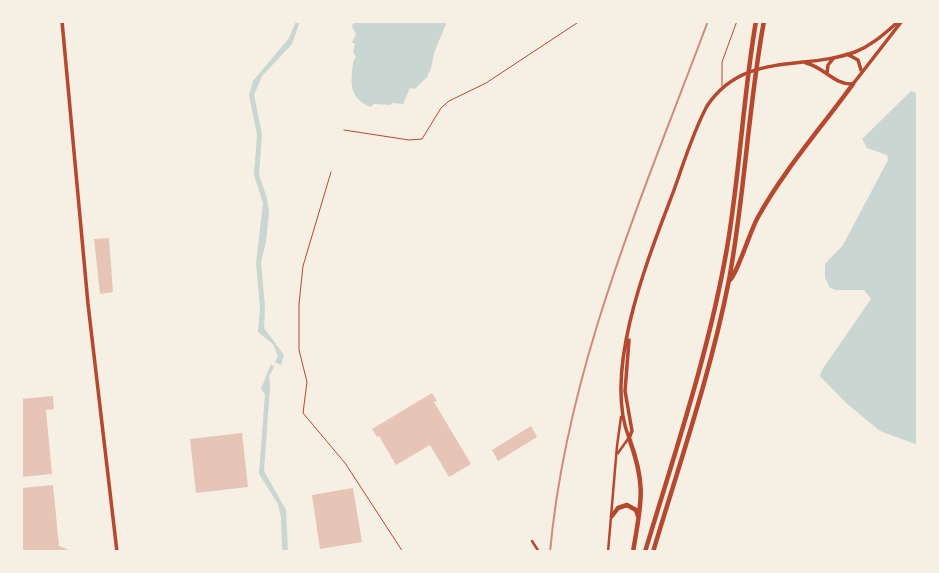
<!DOCTYPE html>
<style>
body{margin:0}
#map{position:relative;width:939px;height:573px;overflow:hidden;background:#f6efe4;font-family:"Nunito Sans",sans-serif}
canvas{display:block}
.frame{position:absolute;inset:0;border:23px solid #f6efe4;pointer-events:none}
</style>
<div id="map">
<canvas width="939" height="573"></canvas>
<div class="frame"></div>
</div>
<script>
const context = document.querySelector('canvas').getContext('2d');
context.lineJoin = 'round';
function fillPath(path, color) {
  context.fillStyle = color;
  context.fill(path, 'evenodd');
}
function stroke(path, color, width, dash) {
  context.strokeStyle = color;
  context.lineWidth = width;
  context.lineCap = dash ? 'butt' : 'round';
  context.setLineDash(dash || []);
  context.stroke(path);
}
const water = new Path2D(`
 M296 21H300L292 44 262 76 254 95 262 134 259 175 267 198 269 212 266 242 261 262 265 307 264 328 284 355 281 365 275 362 278 356 273 344 258 332 260 308 256 263 263 203 254 175 257 135 249 95 253 81 289 38Z
 M355 21H444L446 24 434 53 431 68 427 77 415 89 410 88 403 104 393 103 390 105 374 104 370 107C354 99 350 91 352 72 353 65 352 62 356 57L353 52 355 44 352 42 356 34 352 26Z
 M911 91 918 94V445L880 431 845 402 820 376 822 370 871 299 864 290H836L830 288 825 278V264L843 245 888 160 887 155 867 148 862 139Z
 M271 364 274 367 269 376 270 387 264 471 286 510 288 552 282 551 281 517 278 504 259 474 265 394 261 389Z`);
const building = new Path2D(`
 M109 238 113 292 100 294 94 239Z
 M432 393 437 401 434 402 471 464 449 477 430 445 396 465 379 436 377 437 372 429Z
 M53 396 54 409 46 410 52 474 21 477V399Z
 M531 426 537 437 498 461 492 450Z
 M242 433 248 487 196 493 190 439Z
 M53 485 59 546 74 552H21V488Z
 M353 488 362 542 320 549 312 495Z`);
const path = new Path2D(`
 M331 172 303 266 299 304V350L307 382 303 413 345 463 403 552`);
const service = new Path2D(`
 M722 86V62L737 21
 M344 130 409 140 422 139 441 108 449 101 486 83 580 21`);
const minor = new Path2D(`
 M618 453 628 439
 M532 541 539 552
 M608 552 617 446 621 417`);
const tertiary = new Path2D(`
 M847 54 858 60 861 70
 M806 63C824 67 834 85 853 84L902 21
 M827 73 828 65 833 59
 M629 438C602 370 649 256 674 190 684 162 693 132 707 106 744 51 803 71 855 52 873 45 885 33 899 21
 M629 438 632 431 625 391 629 340`);
const secondary = new Path2D(`
 M62 21 88 304 117 552`);
const trunk = new Path2D(`
 M729 281C737 275 750 231 758 217 784 170 821 128 853 84
 M629 438C647 487 641 503 633 552
 M612 516 618 508 627 505 636 510 638 516
 M645 552C675 452 709 352 727 248 740 173 743 96 756 21
 M653 552C680 462 711 372 729 280 745 194 748 107 764 21`);
const rail = new Path2D(`
 M550 552C567 366 643 195 708 21`);
fillPath(water, '#c9d6d2');
fillPath(building, '#e6c5b7');
stroke(path, '#b5482f', 1);
stroke(service, '#b5482f', 1);
stroke(minor, '#b5482f', 2.5);
stroke(tertiary, '#b5482f', 3.5);
stroke(secondary, '#b5482f', 3.5);
stroke(trunk, '#b5482f', 4.5);
stroke(rail, '#cf8b77', 2);
</script>
